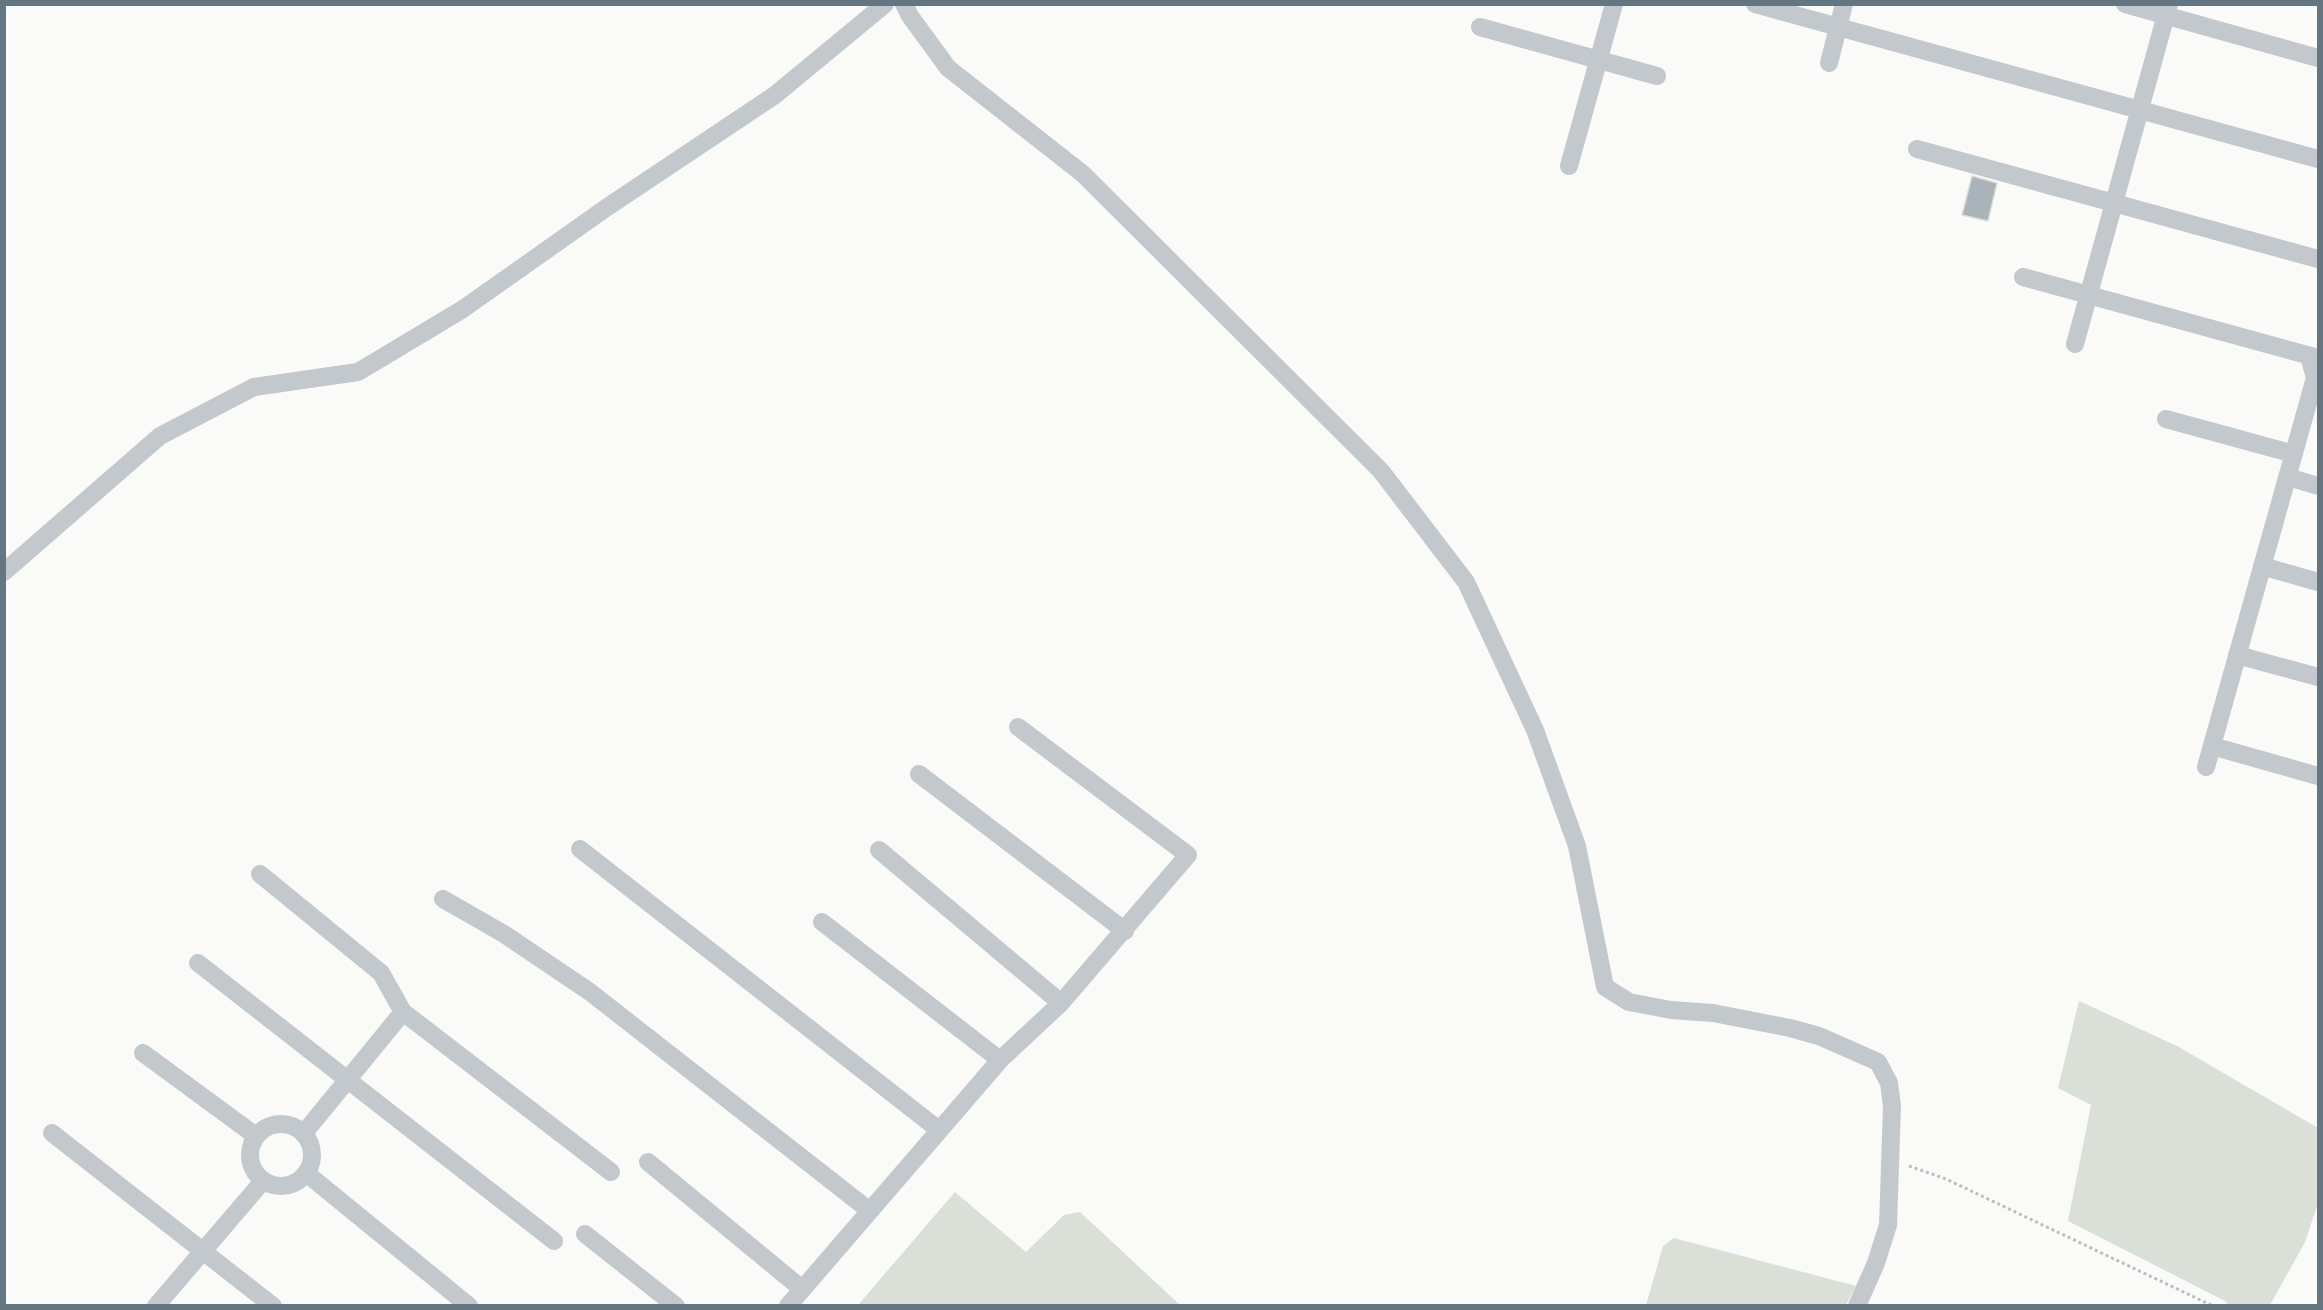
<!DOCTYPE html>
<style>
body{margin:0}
#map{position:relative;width:2323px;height:1310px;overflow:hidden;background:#fafaf8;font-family:"Noto Sans",sans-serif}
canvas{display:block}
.frame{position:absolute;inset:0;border:6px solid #657683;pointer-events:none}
</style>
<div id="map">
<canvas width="2323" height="1310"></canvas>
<div class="frame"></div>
</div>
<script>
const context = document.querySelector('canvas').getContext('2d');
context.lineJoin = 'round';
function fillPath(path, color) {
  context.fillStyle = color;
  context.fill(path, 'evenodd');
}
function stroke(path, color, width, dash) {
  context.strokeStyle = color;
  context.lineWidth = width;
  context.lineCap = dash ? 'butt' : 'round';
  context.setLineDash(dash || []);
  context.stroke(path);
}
const green = new Path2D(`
 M2079 1001 2177 1046 2318 1128V1203L2305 1242 2270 1305H2229L2225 1301 2068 1221 2091 1105 2058 1088Z
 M955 1192 1026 1252 1064 1215 1080 1212 1180 1305H858Z
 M1674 1238 1856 1286 1846 1305H1646L1663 1246Z`);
const building = new Path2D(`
 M1972 176 1997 183 1988 221 1962 215Z`);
const path = new Path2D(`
 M1909 1166 1946 1179 2213 1306`);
const minor = new Path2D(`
 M904 4 910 16 948 68 1083 174 1381 471 1466 582 1535 730 1577 846 1605 987 1629 1002 1671 1010 1713 1013 1790 1028 1819 1036 1878 1062 1889 1083 1892 1106 1888 1225 1876 1263 1857 1306
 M1755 4 2318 159
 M2125 4 2318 58
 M1480 27 1657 76
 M1829 63 1844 4
 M1917 149 2318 259
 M1569 166 1614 4
 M2023 277 2318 358
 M2075 344 2169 4
 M2166 419 2294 454
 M2288 477 2318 486
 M2262 566 2318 582
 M4 572 160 436 254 387 358 372 463 309 606 208 775 95 885 4
 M2237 655 2318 677
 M2212 746 2318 776
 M2206 767 2315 378 2309 356
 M919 774 1125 931
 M580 849 939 1130
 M879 850 1061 1003
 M260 874 381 973 403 1012 611 1172
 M443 899 504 934 590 992 870 1211
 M822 922 1000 1060
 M198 963 554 1241
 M143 1053 256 1136
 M250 1155a31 31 0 1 1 62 0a31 31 0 1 1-62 0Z
 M52 1133 273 1306
 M304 1133 403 1012
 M648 1162 802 1289
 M306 1173 469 1306
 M585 1234 676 1306
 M156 1306 263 1181
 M788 1306 1000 1060 1061 1003 1188 855 1018 727`);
fillPath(green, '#dadfd7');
fillPath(building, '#aab3b9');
stroke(building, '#dcdcda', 1.5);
stroke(path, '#bbbfc2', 3, [3, 3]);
stroke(minor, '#c3c8cc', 18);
</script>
